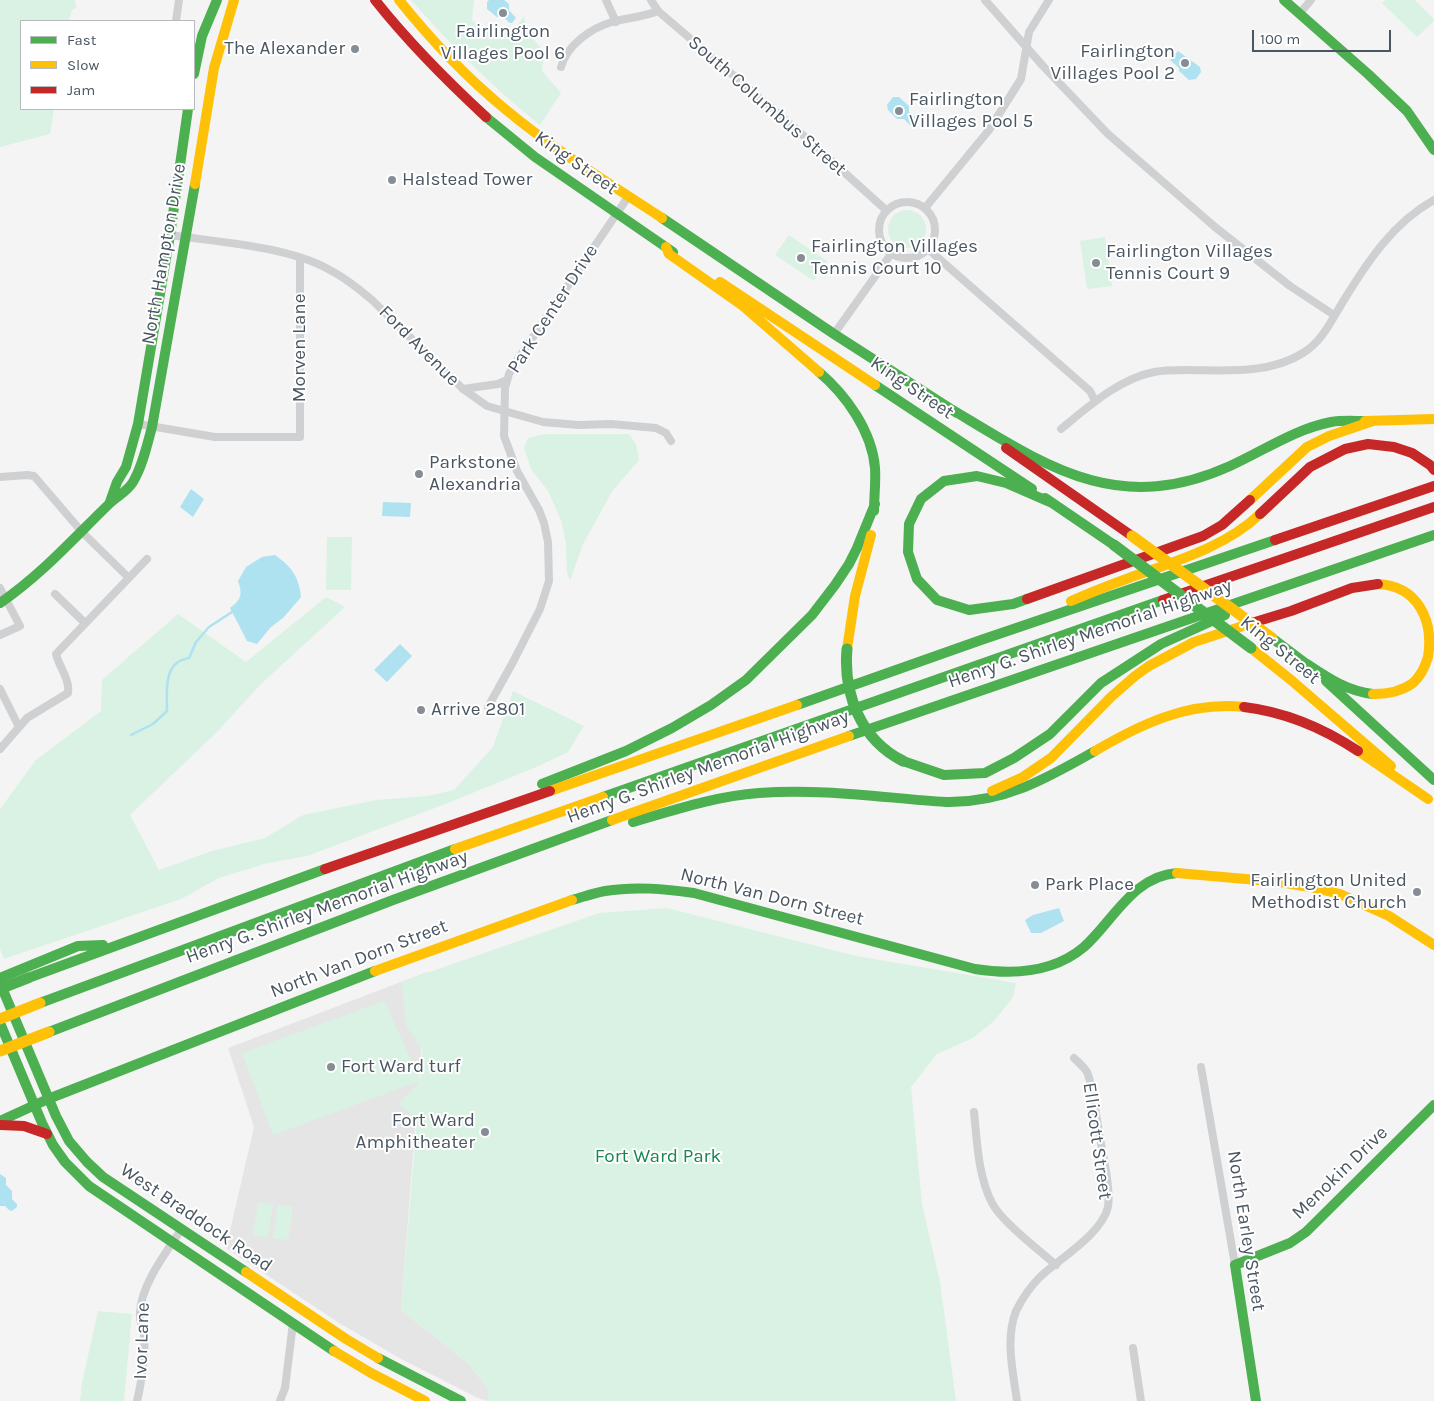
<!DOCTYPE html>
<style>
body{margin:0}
#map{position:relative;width:1434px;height:1401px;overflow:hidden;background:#f4f4f4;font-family:Karla,sans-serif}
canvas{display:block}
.legend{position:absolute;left:20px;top:20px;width:175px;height:90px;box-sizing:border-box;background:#fff;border:1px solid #b7bbc0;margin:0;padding:6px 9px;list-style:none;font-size:15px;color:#4a5661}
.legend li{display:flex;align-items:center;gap:10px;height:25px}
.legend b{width:25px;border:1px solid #b7bbc0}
.scale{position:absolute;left:1252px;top:30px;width:139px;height:22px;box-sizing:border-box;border:2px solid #4a5661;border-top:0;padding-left:6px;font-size:15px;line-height:18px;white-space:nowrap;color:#4a5661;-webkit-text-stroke:4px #fff;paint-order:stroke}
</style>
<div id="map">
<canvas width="1434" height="1401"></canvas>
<ul class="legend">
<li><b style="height:6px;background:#4caf50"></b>Fast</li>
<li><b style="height:6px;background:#ffc107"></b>Slow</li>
<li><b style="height:6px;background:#c62828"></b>Jam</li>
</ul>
<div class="scale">100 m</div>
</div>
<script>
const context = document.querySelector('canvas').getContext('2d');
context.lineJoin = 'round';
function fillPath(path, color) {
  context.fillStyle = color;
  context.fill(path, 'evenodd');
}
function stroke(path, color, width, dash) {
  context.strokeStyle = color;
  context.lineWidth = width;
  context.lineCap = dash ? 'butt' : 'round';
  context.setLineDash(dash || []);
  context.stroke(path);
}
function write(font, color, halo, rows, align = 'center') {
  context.font = font + ' Karla,sans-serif';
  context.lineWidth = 4;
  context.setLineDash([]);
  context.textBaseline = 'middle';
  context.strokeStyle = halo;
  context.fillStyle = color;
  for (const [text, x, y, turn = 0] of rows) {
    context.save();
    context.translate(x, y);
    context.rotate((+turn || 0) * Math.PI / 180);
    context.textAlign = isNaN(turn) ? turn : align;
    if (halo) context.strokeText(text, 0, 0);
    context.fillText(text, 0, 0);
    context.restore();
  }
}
const education = new Path2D(`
 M427 972 401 1310 468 1363 489 1390 488 1401 478 1398 403 1360 339 1323 226 1248 254 1127 228 1048Z`);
const green = new Path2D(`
 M0 0H75L76 8 72 10 69 21H21V109H54L50 134 0 147Z
 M411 0H474L472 20 486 33 494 25 515 29 524 16 527 31 544 52 542 71 561 93 540 125C492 87 451 45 411 0Z
 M1385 0H1415L1434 19V21L1417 37 1382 3Z
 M888 229a19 19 0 1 1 38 0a19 19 0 1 1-38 0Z
 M789 235 827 261 814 281 775 255Z
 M1105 237 1112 286 1087 289 1080 241Z
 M545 434H629L636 444 639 460 613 490 583 544 570 581 567 573 566 544 561 520 548 491 531 469 524 448 528 438Z
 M327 537H352L351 590H326Z
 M326 597 345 607 260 685 217 732 130 815 159 870 212 851 265 838 303 815 376 800 427 796 454 790 493 747 513 691 584 726 568 752 541 765 448 803 307 856 268 863 219 878 181 899 4 959 0 949V809L36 760 101 711 102 680 178 614 246 662Z
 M667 908 856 956 1016 983 1013 997 994 1021 973 1038 937 1054 911 1087 922 1204 940 1282 956 1401H488L489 1390 468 1363 401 1310 417 1119 399 1104 420 1081 273 1135 242 1053 384 1001 420 1079 422 1049 407 1027 401 982 599 913Z
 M258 1202 273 1204 268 1237 253 1235Z
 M278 1205 293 1207 288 1240 273 1238Z
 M98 1311 132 1314 124 1401H80L82 1383Z`);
const water = new Path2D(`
 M489 0H504L509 4V10L516 18 512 23H510L503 17H497L487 9V2Z
 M1178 51 1200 67 1201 72 1196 79 1189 80 1179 71V68L1170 60Z
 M893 97H899L909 106V112L917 118 913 125H910L904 119H897L888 110 887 105Z
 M191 489 204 499 193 517 180 507Z
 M383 502 411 503 410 517 382 516Z
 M275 555C292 567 299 577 301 597L284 617 270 628 257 644 247 641 230 608C241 600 243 594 238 581L246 567 262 557Z
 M400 644 412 656 387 682 374 670Z
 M1059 908 1064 921 1041 933H1031L1025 920 1033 915Z
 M0 1174 6 1178V1185L12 1191V1199L17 1204V1207L12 1211 9 1210 5 1206H0Z`);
const stream = new Path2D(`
 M131 735 153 724 167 711C167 697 164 671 178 662 180 660 185 659 189 658L196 642 209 627 232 612`);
const street = new Path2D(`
 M606 0 616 22
 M651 0 658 11 795 128 886 210
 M985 0 1043 66 1108 134 1215 227 1290 286 1334 315
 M1300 13 1311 0
 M176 21 179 0
 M561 67C567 45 591 28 612 22 627 18 643 17 658 11
 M879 230a28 28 0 1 1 56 0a28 28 0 1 1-56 0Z
 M925 208 989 130 1021 79 1029 32 1049 0
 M170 235C217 242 286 246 328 269 344 277 358 288 372 300L463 389 487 406 543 422 579 425 611 424 656 428 666 433 671 441
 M928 249 1090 391 1095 401
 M834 334 891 254
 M463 389 498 384 507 380
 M138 424 215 437H300V258
 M1061 429C1089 406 1119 379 1154 372 1164 370 1175 370 1185 370 1224 370 1268 375 1303 353 1323 341 1332 319 1344 300 1368 261 1393 223 1434 200
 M0 477 27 475 34 476 82 532 129 578
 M0 588 20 626 0 635
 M55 594 85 623
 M0 689 19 727
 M488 707 513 662 540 609 549 581 548 542 544 523 539 510 517 471 504 436 505 388 509 374 516 362 628 197
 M0 749 27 718 68 693C70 679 59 667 56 654L147 559
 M1201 1067 1235 1265
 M974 1112C977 1141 978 1176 992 1203 1001 1221 1039 1250 1056 1265
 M1133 1348 1141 1401
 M137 1401C141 1385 146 1352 144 1336 144 1329 140 1323 140 1317 138 1289 166 1252 181 1230
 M280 1401 285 1388 293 1323
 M1017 1401C1013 1372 1005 1339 1016 1311 1022 1299 1031 1286 1040 1277 1059 1259 1102 1234 1108 1207 1111 1188 1102 1151 1099 1132 1096 1117 1093 1085 1087 1072 1084 1067 1078 1062 1074 1058`);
const fast = new Path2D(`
 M1284 0 1368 74 1407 111 1434 150
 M194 74 202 36 217 0
 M486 117 535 157 673 252
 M662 218 834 334 957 413
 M819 372C846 395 872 431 875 468 876 482 874 497 874 511
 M875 385 1032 489
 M951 409C1046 466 1117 517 1230 466 1263 451 1295 429 1331 422 1342 420 1354 421 1365 421
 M1045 498 1114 545
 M110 502 117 482 126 467 138 424 170 235 188 109
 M1027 599 1013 604 969 610 937 600 917 579 908 552 909 524 921 499 944 481 977 476 1006 483 1052 503
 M0 603C41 575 73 539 108 505 117 496 127 492 133 482 143 465 147 445 152 427L195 184
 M1272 638 1313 669
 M1307 664C1328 678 1347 691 1373 694
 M1326 681 1434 780
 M797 705 981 640 1275 540
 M849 736 1434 535
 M903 761 944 775 985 773 1014 758 1050 734 1101 683 1161 644 1225 615
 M542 784 626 751 672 728 711 705 746 680 812 615 835 585 849 564 857 548 875 504
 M603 797 1163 600
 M633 822C674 810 716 796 759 793 821 788 884 798 946 802 1004 803 1046 779 1095 751
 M572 900C583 897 594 893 605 891 635 886 665 889 694 893L975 969C1013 975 1053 973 1084 947 1113 921 1133 876 1177 873
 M0 978 78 946 103 945
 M28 978 325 869
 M0 983 56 1116 69 1141 87 1162 103 1177 246 1272
 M40 1003 455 849
 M0 1023 42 1123 53 1145 65 1162 89 1186 334 1351
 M49 1032 393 900 612 820
 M0 1121 48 1099 375 971
 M378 1358 461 1401
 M1256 1401 1235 1265 1290 1243 1306 1232 1434 1105`);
const slow = new Path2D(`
 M399 0C431 40 466 77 505 109 554 150 609 183 662 218
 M195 184 214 68 234 0
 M666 247 669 254 743 306 819 372
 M720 282 875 385
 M1365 421 1434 419
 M1250 500 1307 447 1329 436 1373 421
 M1071 601C1090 593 1109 585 1129 578 1173 562 1226 547 1260 514
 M1251 648 1291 680 1391 766
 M847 649 855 596 871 535
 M1373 694C1387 694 1401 692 1413 683 1421 676 1425 667 1428 657 1434 619 1417 586 1378 584
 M1095 751C1141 724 1189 701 1244 707
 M1358 751 1428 799
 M550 791 797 705
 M992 791 1023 777 1051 758 1111 697 1135 676 1149 666 1194 642 1255 622
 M612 820 849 736
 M455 849 603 797
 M1177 873 1280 882 1310 887 1340 894 1389 916 1434 945
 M375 971 572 900
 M246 1272 346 1339 378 1358
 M334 1351 371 1373 425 1401`);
const jam = new Path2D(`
 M375 0C409 43 446 80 486 117
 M1006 448 1132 536
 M1260 514 1310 467 1345 449 1368 444 1394 447 1412 453 1430 465 1434 470
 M1275 540 1434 486
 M1027 599 1203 536 1222 525 1250 500
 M1163 600 1434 507
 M1255 622 1291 611 1352 588 1378 584
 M1244 707C1286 712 1323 728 1358 751
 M325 869 550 791
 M0 1125 24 1126 47 1134`);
const fastBridge = new Path2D(`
 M1114 545 1251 648
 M847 649C843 694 861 740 903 761
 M0 989 28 978`);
const slowBridge = new Path2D(`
 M1132 536 1272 638
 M0 1019 40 1003
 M0 1051 49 1032`);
const markers = [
 [503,13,5,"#868d94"],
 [355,49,5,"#868d94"],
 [1185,63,5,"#868d94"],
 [899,111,5,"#868d94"],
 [392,180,5,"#868d94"],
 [801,258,5,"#868d94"],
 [1096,263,5,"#868d94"],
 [419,474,5,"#868d94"],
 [421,710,5,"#868d94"],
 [1035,885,5,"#868d94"],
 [1417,892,5,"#868d94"],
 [331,1067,5,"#868d94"],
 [485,1132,5,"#868d94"]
];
const poiNames = [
 ["Fairlington",503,32,"center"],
 ["Villages Pool 6",503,54,"center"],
 ["The Alexander",345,49,"right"],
 ["Fairlington",1175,52,"right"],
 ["Villages Pool 2",1175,74,"right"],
 ["Fairlington",909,100],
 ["Villages Pool 5",909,122],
 ["Halstead Tower",402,180],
 ["Fairlington Villages",811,247],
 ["Tennis Court 10",811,269],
 ["Fairlington Villages",1106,252],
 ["Tennis Court 9",1106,274],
 ["Parkstone",429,463],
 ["Alexandria",429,485],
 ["Arrive 2801",431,710],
 ["Fairlington United",1407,881,"right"],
 ["Methodist Church",1407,903,"right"],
 ["Park Place",1045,885],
 ["Fort Ward turf",341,1067],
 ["Fort Ward",475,1121,"right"],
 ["Amphitheater",475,1143,"right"]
];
const streetNames = [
 ["South Columbus Street",767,106,41],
 ["King Street",576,163,35],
 ["North Hampton Drive",164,254,-80],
 ["Park Center Drive",553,309,-57],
 ["Ford Avenue",419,346,45],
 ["Morven Lane",300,348,-90],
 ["King Street",912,388,34],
 ["Henry G. Shirley Memorial Highway",1090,634,-19],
 ["King Street",1280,650,39],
 ["Henry G. Shirley Memorial Highway",708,767,-20],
 ["North Van Dorn Street",772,897,14],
 ["Henry G. Shirley Memorial Highway",327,907,-20],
 ["North Van Dorn Street",359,959,-21],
 ["Ellicott Street",1097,1141,82],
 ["Menokin Drive",1340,1173,-44],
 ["West Braddock Road",196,1218,34],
 ["North Earley Street",1246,1231,81],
 ["Ivor Lane",142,1341,-88]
];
const parkNames = [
 ["Fort Ward Park",658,1157]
];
fillPath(education, '#e6e5e6');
fillPath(green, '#d9f2e3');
fillPath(water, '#aee2f0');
stroke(stream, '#aee2f0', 2.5);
stroke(street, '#ced0d2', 8);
stroke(fast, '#4caf50', 10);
stroke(slow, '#ffc107', 10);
stroke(jam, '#c62828', 10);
stroke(fastBridge, '#4caf50', 11);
stroke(slowBridge, '#ffc107', 11);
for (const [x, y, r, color] of markers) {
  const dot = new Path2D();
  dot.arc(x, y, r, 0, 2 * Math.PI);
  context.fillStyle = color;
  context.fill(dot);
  stroke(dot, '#fff', 2);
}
write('19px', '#4a5661', '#fff', poiNames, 'left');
write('19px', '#4a5661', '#fff', streetNames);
write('19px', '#17864f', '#fff', parkNames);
</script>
